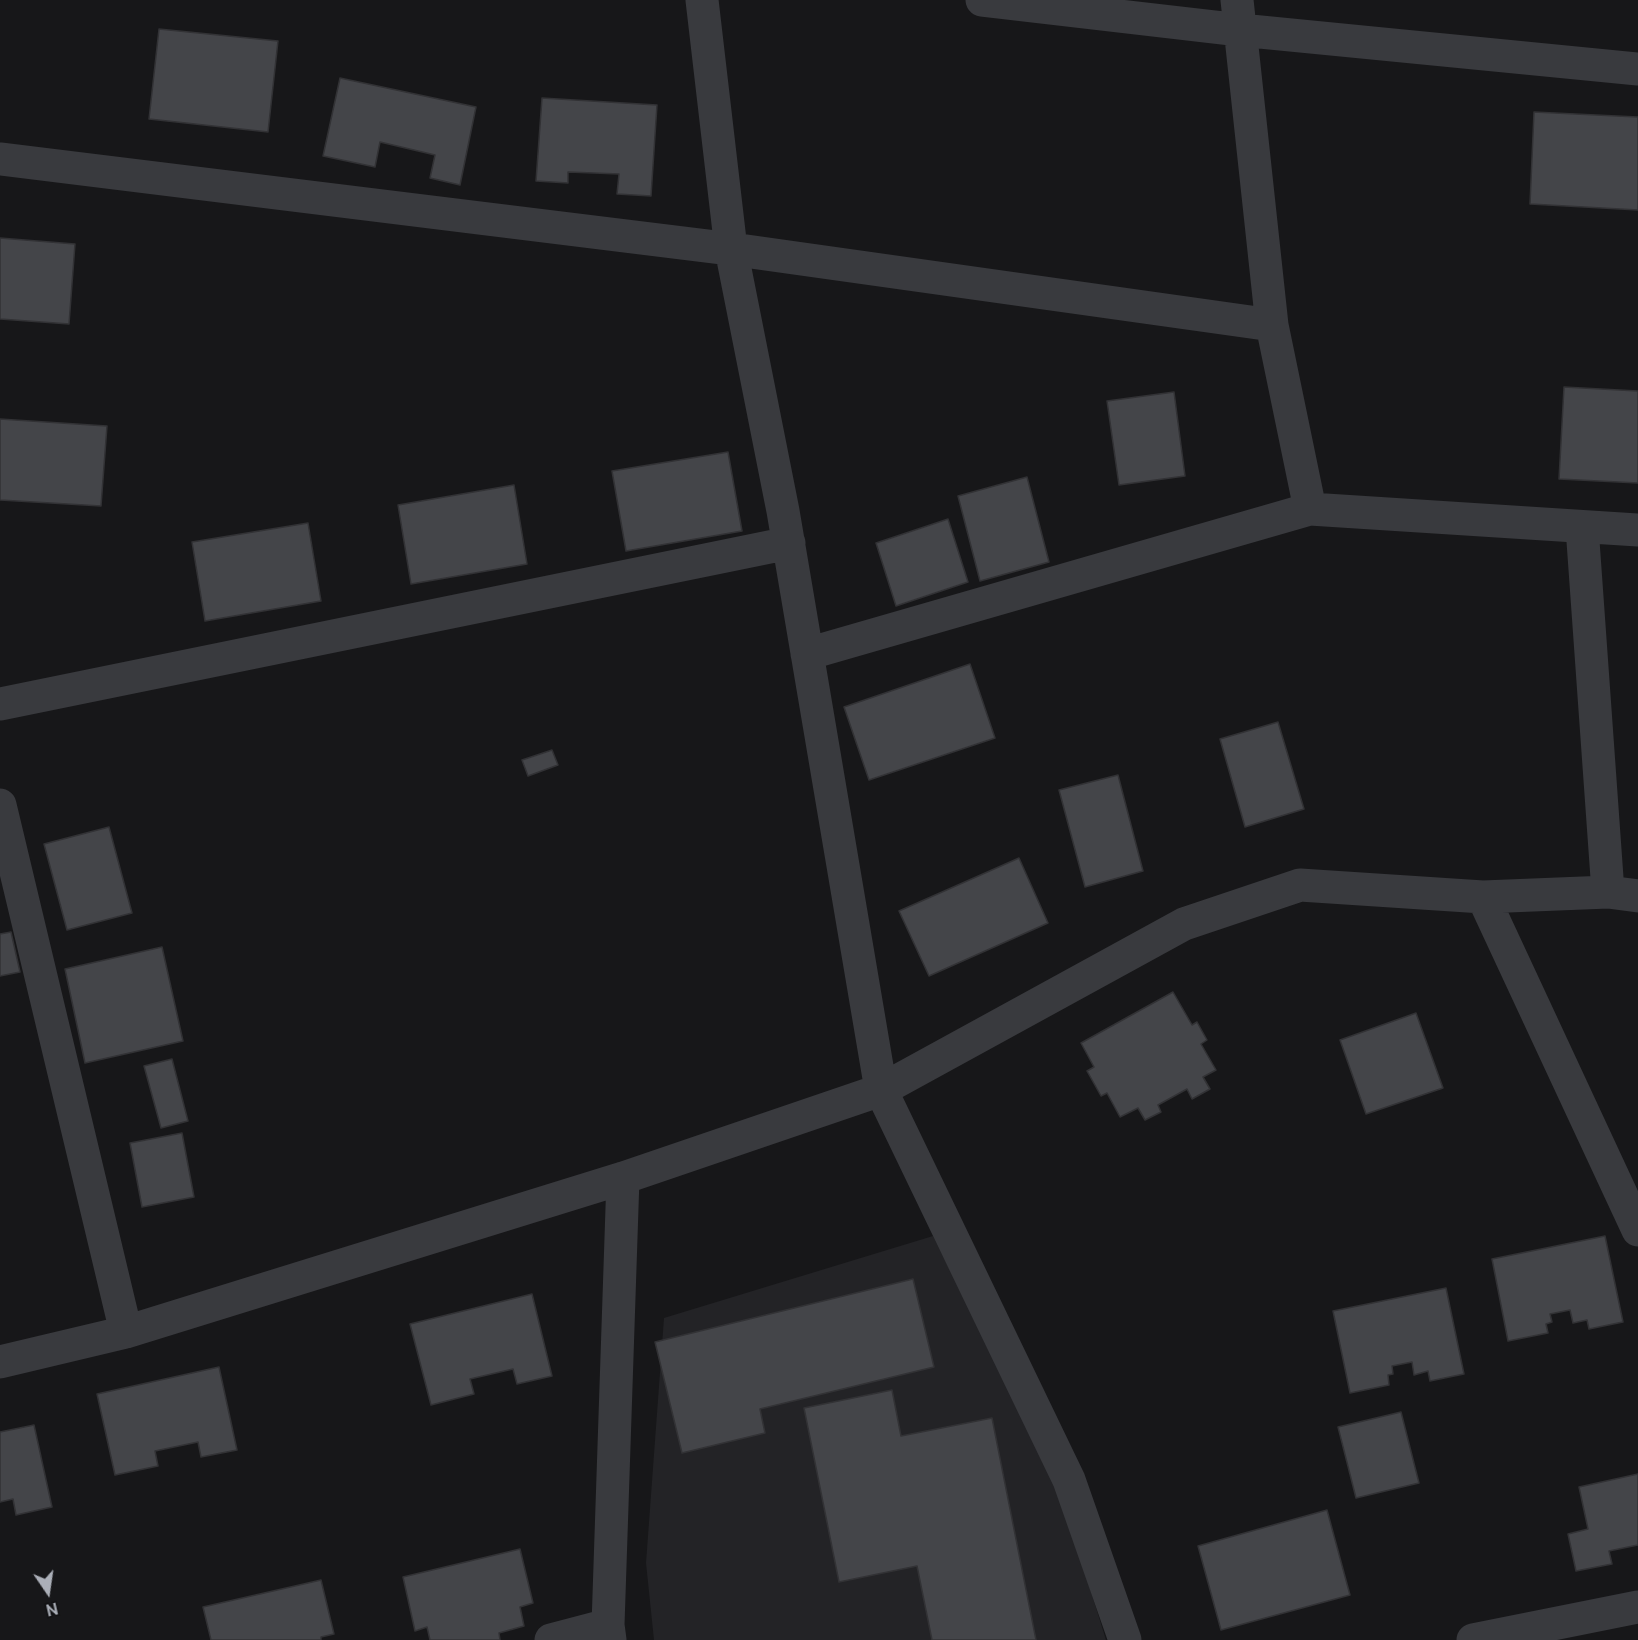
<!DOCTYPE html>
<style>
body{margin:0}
#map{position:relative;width:1638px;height:1640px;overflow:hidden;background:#171719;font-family:Ubuntu,sans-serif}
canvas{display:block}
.north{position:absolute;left:18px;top:1562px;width:60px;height:60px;-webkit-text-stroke:4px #121214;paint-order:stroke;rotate:167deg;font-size:16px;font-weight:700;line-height:24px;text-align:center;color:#abafb8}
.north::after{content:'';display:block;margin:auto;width:21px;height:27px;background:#abafb8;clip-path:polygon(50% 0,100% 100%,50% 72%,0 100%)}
</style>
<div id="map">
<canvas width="1638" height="1640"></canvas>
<div class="north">N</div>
</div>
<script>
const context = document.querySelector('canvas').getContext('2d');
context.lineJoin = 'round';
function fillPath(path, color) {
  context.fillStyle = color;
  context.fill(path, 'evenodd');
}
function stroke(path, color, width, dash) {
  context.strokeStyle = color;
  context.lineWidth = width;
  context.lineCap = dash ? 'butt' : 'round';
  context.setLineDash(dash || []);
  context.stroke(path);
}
const built = new Path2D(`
 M933 1236 1056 1479 1106 1640H654L646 1563 664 1318Z`);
const building = new Path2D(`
 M159 29 278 41 268 132 149 119Z
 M340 78 476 107 460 185 430 178 435 155 380 142 375 167 323 156Z
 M542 98 657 105 651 196 617 194 619 174 568 172V183L536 181Z
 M1534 112 1638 117V210L1530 204Z
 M0 238 75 244 69 324 0 319Z
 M1564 387 1638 391V483L1559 479Z
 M1174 392 1185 476 1119 485 1107 401Z
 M0 419 107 426 101 506 0 500Z
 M728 452 742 531 626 551 612 471Z
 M1027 477 1049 562 980 581 958 496Z
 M514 485 527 564 411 584 398 505Z
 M948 519 968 582 896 606 876 543Z
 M308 523 321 601 205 621 192 542Z
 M970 664 995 738 869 780 844 707Z
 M1278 722 1304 809 1245 827 1220 739Z
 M552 750 558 765 528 776 522 760Z
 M1118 775 1143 871 1085 887 1059 790Z
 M109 827 132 913 67 930 44 844Z
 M1019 858 1048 923 929 976 899 911Z
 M11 932 20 972 0 976V934Z
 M162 947 183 1041 85 1063 65 969Z
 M1173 992 1192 1025 1197 1022 1207 1040 1201 1044 1216 1070 1203 1077 1210 1089 1192 1099 1187 1089 1158 1105 1161 1112 1145 1120 1138 1108 1120 1117 1107 1093 1101 1096 1087 1071 1094 1067 1081 1043Z
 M1416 1013 1443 1088 1366 1114 1340 1040Z
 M172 1059 188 1121 161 1128 144 1066Z
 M182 1133 194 1197 142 1207 130 1143Z
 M1605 1236 1623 1322 1589 1329 1587 1320 1573 1323 1570 1310 1550 1314 1552 1322 1546 1324 1548 1333 1508 1341 1492 1259Z
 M913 1279 934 1367 760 1409 765 1433 682 1453 655 1342Z
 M1446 1288 1464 1374 1430 1381 1428 1371 1414 1375 1412 1362 1392 1366 1393 1374 1388 1375 1389 1385 1350 1393 1333 1311Z
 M532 1294 552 1376 517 1384 513 1369 470 1379 474 1394 431 1405 410 1324Z
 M219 1367 237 1450 201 1457 198 1442 155 1451 158 1466 115 1475 97 1394Z
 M892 1390 901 1436 992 1418 1036 1640H932L917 1566 839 1582 804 1408Z
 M1401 1412 1419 1483 1356 1498 1338 1427Z
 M34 1425 52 1507 16 1515 13 1499 0 1502V1432Z
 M1638 1474V1545L1609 1551 1612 1564 1576 1571 1568 1534 1588 1529 1579 1487Z
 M1327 1510 1350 1595 1221 1630 1198 1546Z
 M520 1549 533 1603 520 1607 524 1626 499 1633 500 1640H430L427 1627 415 1631 403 1577Z
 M321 1580 334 1634 321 1637V1640H211L203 1607Z`);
const minor = new Path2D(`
 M702 0 731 249 783 511 881 1090 1069 1480 1125 1640
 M982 0 1240 30 1638 69
 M1237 0 1272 325 1310 509
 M0 159 731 249 1272 325
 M1582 527 1608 892
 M807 654 1310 509 1638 530
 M0 704 789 543
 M0 805 126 1332
 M1483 897 1638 1230
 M0 1362 126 1332 623 1178 881 1090 1184 924 1300 885 1483 897 1608 892 1638 896
 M551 1640 608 1625
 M610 1640 608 1625 623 1178
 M1473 1640 1638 1607`);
fillPath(built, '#232326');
fillPath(building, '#444549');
stroke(building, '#323235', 1.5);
stroke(minor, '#393a3e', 33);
</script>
